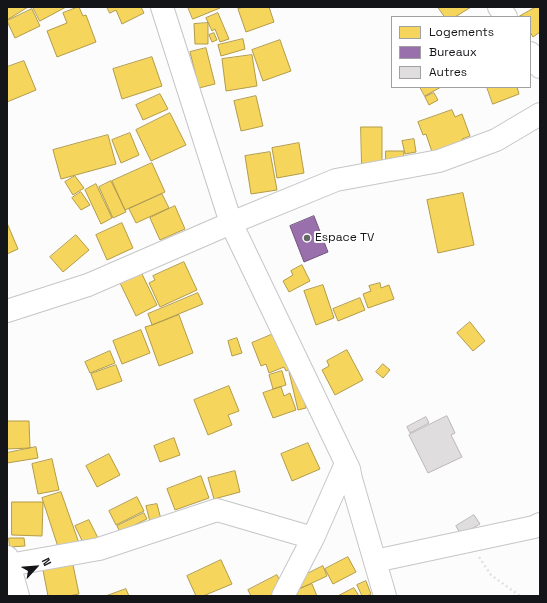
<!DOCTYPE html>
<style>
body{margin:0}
#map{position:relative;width:547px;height:603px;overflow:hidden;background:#fcfcfc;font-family:"Space Grotesk",sans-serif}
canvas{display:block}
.frame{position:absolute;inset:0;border:8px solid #141518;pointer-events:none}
.legend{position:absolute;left:391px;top:16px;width:140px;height:72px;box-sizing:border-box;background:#fff;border:1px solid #a1a1a3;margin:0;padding:5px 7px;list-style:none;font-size:12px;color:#141518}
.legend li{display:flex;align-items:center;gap:8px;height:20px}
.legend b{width:20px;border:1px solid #a1a1a3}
.north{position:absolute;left:16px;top:547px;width:40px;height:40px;-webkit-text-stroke:3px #fff;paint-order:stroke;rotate:64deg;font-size:11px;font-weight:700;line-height:16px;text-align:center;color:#141518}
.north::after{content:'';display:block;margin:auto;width:14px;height:18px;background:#141518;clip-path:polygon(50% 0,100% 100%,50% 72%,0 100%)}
</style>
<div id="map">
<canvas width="547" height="603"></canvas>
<div class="frame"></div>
<ul class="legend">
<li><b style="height:11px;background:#f6d55c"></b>Logements</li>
<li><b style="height:11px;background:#9970ab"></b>Bureaux</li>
<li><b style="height:11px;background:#dfdddd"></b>Autres</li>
</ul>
<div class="north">N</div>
</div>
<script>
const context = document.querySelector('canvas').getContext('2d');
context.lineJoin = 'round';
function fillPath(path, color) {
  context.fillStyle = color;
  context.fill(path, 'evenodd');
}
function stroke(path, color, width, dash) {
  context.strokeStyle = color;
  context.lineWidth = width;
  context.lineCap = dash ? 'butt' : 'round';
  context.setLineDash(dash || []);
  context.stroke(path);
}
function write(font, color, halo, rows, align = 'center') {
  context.font = font + ' "Space Grotesk",sans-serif';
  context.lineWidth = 4;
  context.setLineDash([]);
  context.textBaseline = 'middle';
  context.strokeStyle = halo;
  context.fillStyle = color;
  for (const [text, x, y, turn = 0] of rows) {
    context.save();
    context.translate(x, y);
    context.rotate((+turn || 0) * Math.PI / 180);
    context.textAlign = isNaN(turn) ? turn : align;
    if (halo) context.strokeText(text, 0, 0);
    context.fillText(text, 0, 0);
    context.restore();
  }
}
const homes = new Path2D(`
 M7 7H28L7 20Z
 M33 7H66L40 21Z
 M78 7H79L83 16 86 15 96 42 57 57 47 31 67 23 63 13Z
 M107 7H141L144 13 122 24 116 10 110 13Z
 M188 7H219L220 8 193 19Z
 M244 7H269L274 22 246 32 238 9Z
 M438 7H471L455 17H445Z
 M536 7H540V32L533 37 530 32V17L520 16Z
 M32 9 40 26 15 38 7 21Z
 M218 13 229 39 220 42 215 29 212 31 206 18Z
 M208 23V44H195L194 24Z
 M214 33 217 40 212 42 209 35Z
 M243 39 245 49 221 56 218 45Z
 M280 40 291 71 263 81 252 50Z
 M206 48 215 84 199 88 190 52Z
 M252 55 257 86 226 91 222 59Z
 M152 57 162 86 122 99 113 69Z
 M24 61 36 90 7 102V67Z
 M420 87H441L425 96Z
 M487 87H517L519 94 493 104Z
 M434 93 438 100 429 105 425 97Z
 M160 94 168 109 143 120 136 105Z
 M256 96 263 126 241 131 234 101Z
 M452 110 455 117 462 114 470 136 462 139 464 146 434 158 426 134 423 135 418 122Z
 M170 113 186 145 151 161 136 130Z
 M361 127H382V166H362Z
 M130 133 139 155 121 163 112 140Z
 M108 135 116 164 61 179 53 150Z
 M414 139 416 152 405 154 402 141Z
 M299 143 304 173 277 178 272 148Z
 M386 151H404L403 165H386Z
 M270 152 277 190 251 194 245 156Z
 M152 163 165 192 125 210 112 181Z
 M75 176 84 188 73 195 65 182Z
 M111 181 126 212 113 218 99 187Z
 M96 184 112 218 101 224 85 190Z
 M81 192 90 205 81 210 72 198Z
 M463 193 474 245 438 253 427 200Z
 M162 194 169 208 136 223 129 209Z
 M175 206 185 229 160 240 150 218Z
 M7 223 18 249 7 254Z
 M122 223 133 248 107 260 96 235Z
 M76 235 89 250 63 272 50 257Z
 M184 262 197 290 160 307 149 283 155 280 153 276Z
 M302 265 310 281 289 292 283 281 293 275 291 271Z
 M141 272 157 305 136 316 120 283Z
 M380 283 381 288 389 285 394 299 368 308 363 294 371 291 369 286Z
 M323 285 334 318 316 325 304 291Z
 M198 293 203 304 152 325 148 314Z
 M360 298 365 310 338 321 333 309Z
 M179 315 193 353 159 366 145 327 152 325Z
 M470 322 485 341 473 351 457 333Z
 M141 330 150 353 122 364 113 341Z
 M278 332 295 367 286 371 284 367 269 373 266 364 261 366 252 343Z
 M237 338 242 353 232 356 228 341Z
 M347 350 363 380 335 395 322 370 329 366 327 361Z
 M110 351 115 363 90 373 85 362Z
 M383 364 390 370 383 378 376 372Z
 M116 365 122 381 97 390 91 374Z
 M297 370 306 408 298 410 289 372Z
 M282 371 286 385 273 389 269 375Z
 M229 386 239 411 228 415 232 425 208 435 194 400Z
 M281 387 284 396 290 393 296 410 273 418 263 393Z
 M7 421H29L30 448 7 449Z
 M174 438 180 455 160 462 154 446Z
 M308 443 320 469 292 481 281 454Z
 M36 447 38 458 7 463V453Z
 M109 454 120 475 97 487 86 466Z
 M52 459 59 490 38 494 32 464Z
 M235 471 240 492 214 499 208 478Z
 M201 476 209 498 175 510 167 489Z
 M61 492 80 546 60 553 42 498Z
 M137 497 144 511 116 525 109 511Z
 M12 502H43L42 536 12 535Z
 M157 504 162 523 151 526 146 506Z
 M144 513 147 519 120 532 117 526Z
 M89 520 100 542 86 549 75 526Z
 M9 538H24L25 546 10 547Z
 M348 557 356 572 333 584 325 569Z
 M72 560 79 594 68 596H48L42 565Z
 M221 560 232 584 203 596H196L187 576Z
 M323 566 327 576 299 589 295 580Z
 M277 575 283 587 277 593 271 596H251L248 590Z
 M366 581 371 594 367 596H362L357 585Z
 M312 584 317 596H296L294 591Z
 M354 588 359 596H338Z
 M126 589 129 596H106Z`);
const offices = new Path2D(`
 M314 216 328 252 304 262 290 226Z`);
const building = new Path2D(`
 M447 416 455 433 451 435 462 457 428 473 409 435Z
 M426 417 429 423 410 433 407 427Z
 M474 515 480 524 461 535 456 526Z`);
const path = new Path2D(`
 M479 557 491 575 520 596`);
const minor = new Path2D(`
 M162 7 231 223 349 469 351 479 385 596
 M499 7 506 17
 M530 53 540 67
 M7 311 88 285 231 223 336 180 439 161 496 140 540 114
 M7 557 18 596
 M375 561 534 527 540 524
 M9 565 99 549 217 510 313 538
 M283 596 313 538 344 468 347 466`);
const markers = [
 [307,238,4,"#656668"]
];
const poiNames = [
 ["Espace TV",315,238]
];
fillPath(homes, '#f6d55c');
stroke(homes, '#b29b48', 1);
fillPath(offices, '#9970ab');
stroke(offices, '#71557f', 1);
fillPath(building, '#dfdddd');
stroke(building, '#b8b6b6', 1);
stroke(minor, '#c5c6c8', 24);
stroke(path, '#e1e1e1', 2.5, [2, 3]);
stroke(minor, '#fff', 22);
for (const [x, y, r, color] of markers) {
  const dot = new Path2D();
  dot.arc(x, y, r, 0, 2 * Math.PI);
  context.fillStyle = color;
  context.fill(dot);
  stroke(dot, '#fff', 1.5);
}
write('12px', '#141518', '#fff', poiNames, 'left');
</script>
